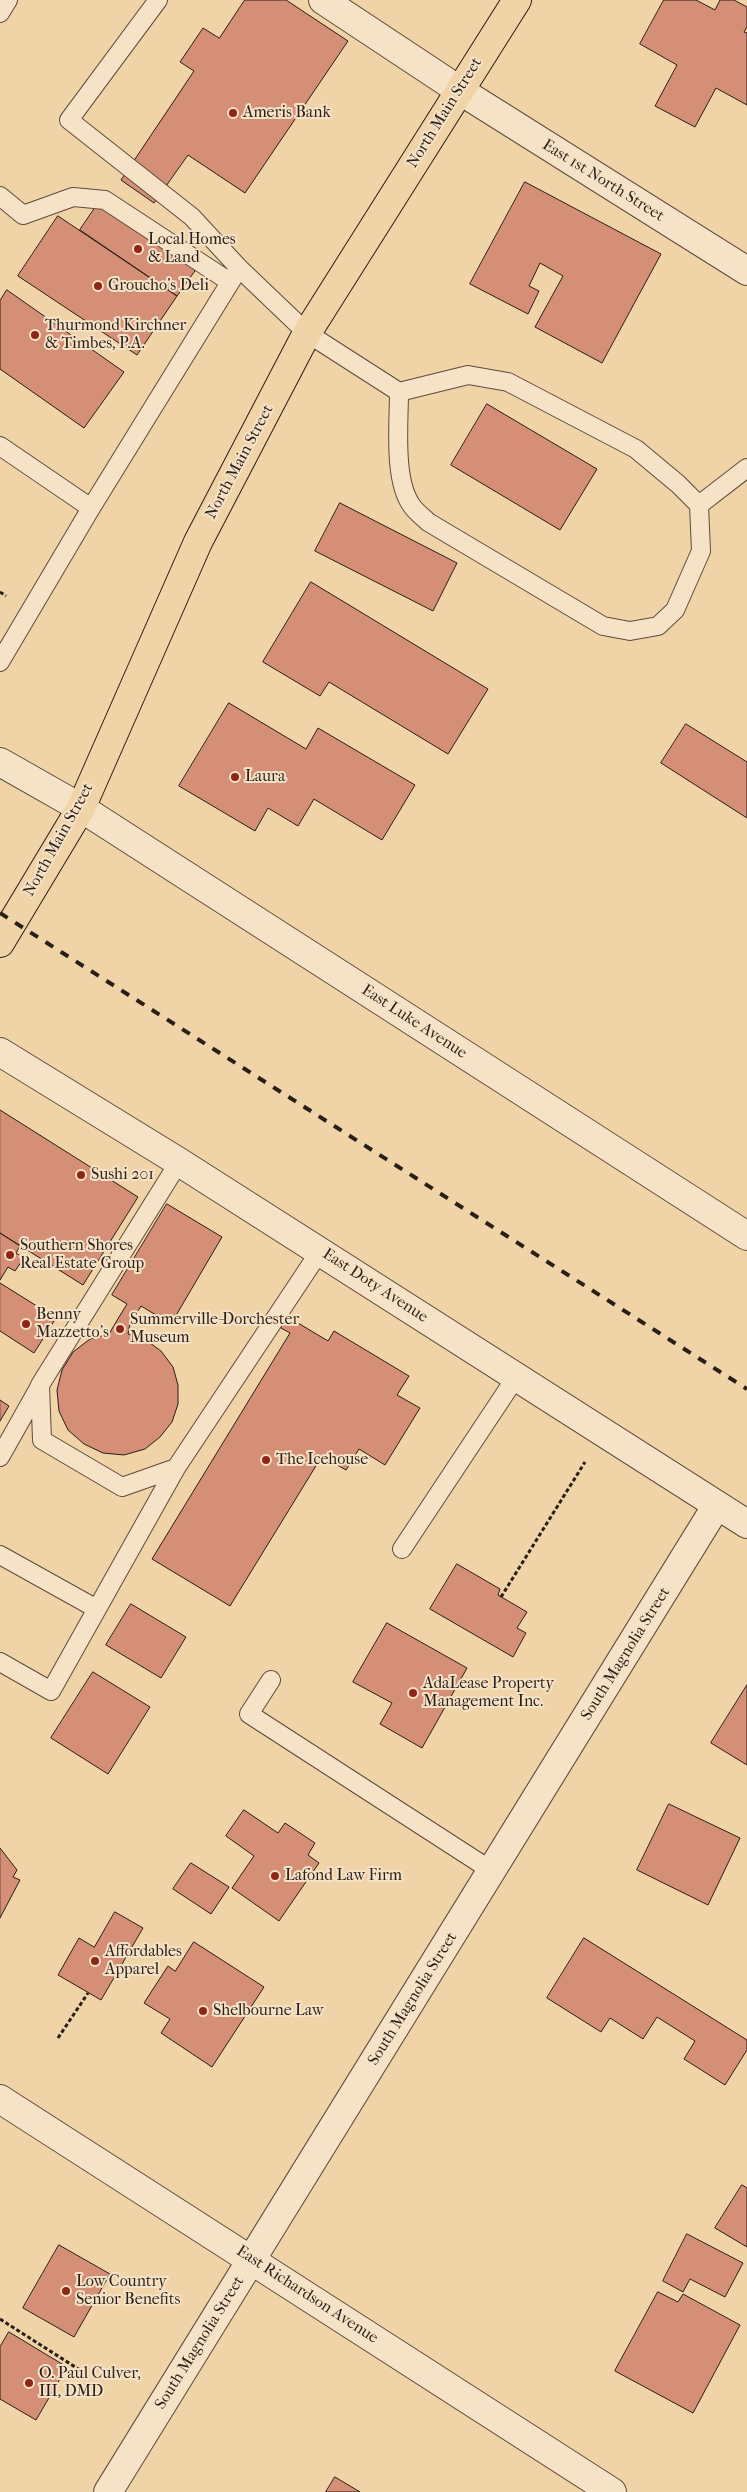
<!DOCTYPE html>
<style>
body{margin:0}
canvas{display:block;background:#f1d3a8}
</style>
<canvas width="747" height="2492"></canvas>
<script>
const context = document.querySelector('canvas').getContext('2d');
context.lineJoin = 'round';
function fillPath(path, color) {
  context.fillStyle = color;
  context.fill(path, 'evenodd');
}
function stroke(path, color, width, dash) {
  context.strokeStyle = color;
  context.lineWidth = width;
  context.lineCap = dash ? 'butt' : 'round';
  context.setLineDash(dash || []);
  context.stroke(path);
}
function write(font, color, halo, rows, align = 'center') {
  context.font = font + ' "IM FELL French Canon",serif';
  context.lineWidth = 4;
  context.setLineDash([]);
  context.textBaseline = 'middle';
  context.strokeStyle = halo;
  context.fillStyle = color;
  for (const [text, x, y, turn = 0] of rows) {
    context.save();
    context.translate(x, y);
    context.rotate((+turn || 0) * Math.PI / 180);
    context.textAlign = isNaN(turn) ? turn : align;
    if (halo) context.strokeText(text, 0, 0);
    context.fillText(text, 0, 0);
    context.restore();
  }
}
const building = new Path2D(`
 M245 0H286L348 41 245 193 188 155 154 203 121 180 194 71 180 62 203 28 219 38Z
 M664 0H696L715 10 720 0H734L747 7V27L744 32 747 33V105L716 88 695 127 655 106 677 65 640 44Z
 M525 182 661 254 602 363 535 327 563 276 540 263 529 286 539 291 528 314 470 284Z
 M99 202 197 268 177 296 80 230Z
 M58 216 177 296 137 355 18 276Z
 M7 290 124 372 84 428 0 369V301Z
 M487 404 597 469 560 530 451 465Z
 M340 503 457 563 433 611 315 551Z
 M311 582 488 689 448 754 329 682 320 696 263 662Z
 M229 703 306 749 318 728 415 785 382 840 314 799 298 826 268 808 255 831 179 786Z
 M686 724 747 762V818L661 763Z
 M0 1110 138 1197 83 1285 0 1233Z
 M167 1204 222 1237 171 1324 141 1306 130 1324 128 1334 146 1340 161 1351 173 1367 178 1385V1404L172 1422 160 1437 145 1449 124 1455 103 1453 84 1444 68 1430 59 1411 57 1390 62 1370 73 1352 90 1339 109 1334 119 1317 127 1304 112 1295Z
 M0 1233 20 1246 16 1253 24 1258 15 1271 8 1267 0 1280Z
 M0 1283 56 1318 34 1353 0 1331Z
 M288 1317 328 1341 334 1331 409 1376 397 1395 420 1408 385 1465 359 1449 346 1470 322 1456 230 1606 152 1559 290 1333 281 1328Z
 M0 1400 9 1406 0 1421Z
 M457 1564 500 1589 498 1595 527 1612 517 1628 526 1633 513 1657 430 1609Z
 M131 1604 186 1637 161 1678 106 1645Z
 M387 1623 467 1668 422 1748 380 1724 392 1703 353 1682Z
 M93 1672 150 1707 108 1774 51 1738Z
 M747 1685V1765L711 1743Z
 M669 1804 740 1838 708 1905 637 1870Z
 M244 1810 278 1833 285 1823 315 1843 308 1855 319 1863 279 1921 232 1888 254 1856 226 1836Z
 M0 1848 17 1870 13 1877 20 1880 0 1918Z
 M191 1863 229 1887 211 1914 173 1889Z
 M115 1912 143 1928 101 2000 58 1975 79 1938 94 1947Z
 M584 1938 747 2040V2050L725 2085 684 2059 695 2041 657 2017 643 2039 610 2018 601 2032 547 1998Z
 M194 1942 264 1987 212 2067 161 2033 170 2019 144 2003 168 1966 175 1971Z
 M742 2185 747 2188V2247L715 2228Z
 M687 2234 743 2263 725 2297 690 2279 683 2292 663 2281Z
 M59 2245 110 2274 74 2337 23 2308Z
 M658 2292 678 2302 683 2294 740 2325 693 2413 615 2371Z
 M9 2332 67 2367 36 2420 0 2399V2347Z
 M335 2477 360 2492H326Z`);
const path = new Path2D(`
 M0 592 6 596
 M501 1597 585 1462
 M58 2038 88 1993
 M0 2319 83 2372`);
const lane = new Path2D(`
 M158 0 69 120 192 217 239 268 307 333 399 392 468 375 508 382 636 449 678 484 699 505 701 551 675 610 658 626 630 631 603 626 428 522C423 517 416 512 412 506 393 481 399 422 399 392
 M0 13 8 0
 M0 196 23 215 73 197 105 200 230 282
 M0 446 91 508
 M699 505 747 468
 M0 662 91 508 239 268
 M179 1162 40 1385 42 1440 122 1487 176 1468 320 1251
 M0 1457 40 1386
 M402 1549 516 1377
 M0 1555 97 1609
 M0 1662 51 1691 176 1468
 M271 1680 249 1714 492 1871`);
const street = new Path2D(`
 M323 0 459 90 747 271
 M0 762 81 808 747 1236
 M0 1052 179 1162 747 1524
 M0 2099 612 2492
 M108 2492 717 1505`);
const primary = new Path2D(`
 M0 943 81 808 198 542 307 333 517 0`);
const rail = new Path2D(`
 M0 913 747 1389`);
const markers = [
 [233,113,5,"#8f2418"],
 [138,249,5,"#8f2418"],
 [98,286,5,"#8f2418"],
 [35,335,5,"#8f2418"],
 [235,777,5,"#8f2418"],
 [81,1175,5,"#8f2418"],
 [10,1255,5,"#8f2418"],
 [26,1324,5,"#8f2418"],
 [120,1329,5,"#8f2418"],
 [266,1460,5,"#8f2418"],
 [413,1693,5,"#8f2418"],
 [275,1876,5,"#8f2418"],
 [95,1961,5,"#8f2418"],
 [203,2011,5,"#8f2418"],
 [66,2291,5,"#8f2418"],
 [29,2383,5,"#8f2418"]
];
const poiNames = [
 ["Ameris Bank",243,113],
 ["Local Homes",148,240],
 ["& Land",148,258],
 ["Groucho's Deli",108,286],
 ["Thurmond Kirchner",45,326],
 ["& Timbes, P.A.",45,344],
 ["Laura",245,777],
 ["Sushi 201",91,1175],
 ["Southern Shores",20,1246],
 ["Real Estate Group",20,1264],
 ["Benny",36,1315],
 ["Mazzetto's",36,1333],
 ["Summerville-Dorchester",130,1320],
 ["Museum",130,1338],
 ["The Icehouse",276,1460],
 ["AdaLease Property",423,1684],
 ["Management Inc.",423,1702],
 ["Lafond Law Firm",285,1876],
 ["Affordables",105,1952],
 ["Apparel",105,1970],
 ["Shelbourne Law",213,2011],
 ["Low Country",76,2282],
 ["Senior Benefits",76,2300],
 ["O. Paul Culver,",39,2374],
 ["III, DMD",39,2392]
];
const streetNames = [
 ["North Main Street",445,113,-58],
 ["East 1st North Street",603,181,32],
 ["North Main Street",240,462,-62],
 ["North Main Street",59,840,-61],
 ["East Luke Avenue",414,1022,33],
 ["East Doty Avenue",375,1286,33],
 ["South Magnolia Street",626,1654,-58],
 ["South Magnolia Street",413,1999,-58],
 ["East Richardson Avenue",307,2295,33],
 ["South Magnolia Street",200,2343,-58]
];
fillPath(building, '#d48f76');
stroke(building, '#291f17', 1);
stroke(lane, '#5b4c3b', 20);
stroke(street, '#5b4c3b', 30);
stroke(primary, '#291f17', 30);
stroke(path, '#291f17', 3, [4, 2.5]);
stroke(lane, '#f6e2c6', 18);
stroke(street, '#f6e2c6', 28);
stroke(primary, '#f1d3a8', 28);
stroke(rail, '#291f17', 4, [9, 9]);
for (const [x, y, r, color] of markers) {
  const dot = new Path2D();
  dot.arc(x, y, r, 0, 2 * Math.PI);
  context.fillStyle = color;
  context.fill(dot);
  stroke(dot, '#f6e2c6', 2);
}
write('16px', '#291f17', '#f6e2c6', poiNames, 'left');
write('16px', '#291f17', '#f6e2c6', streetNames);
</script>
